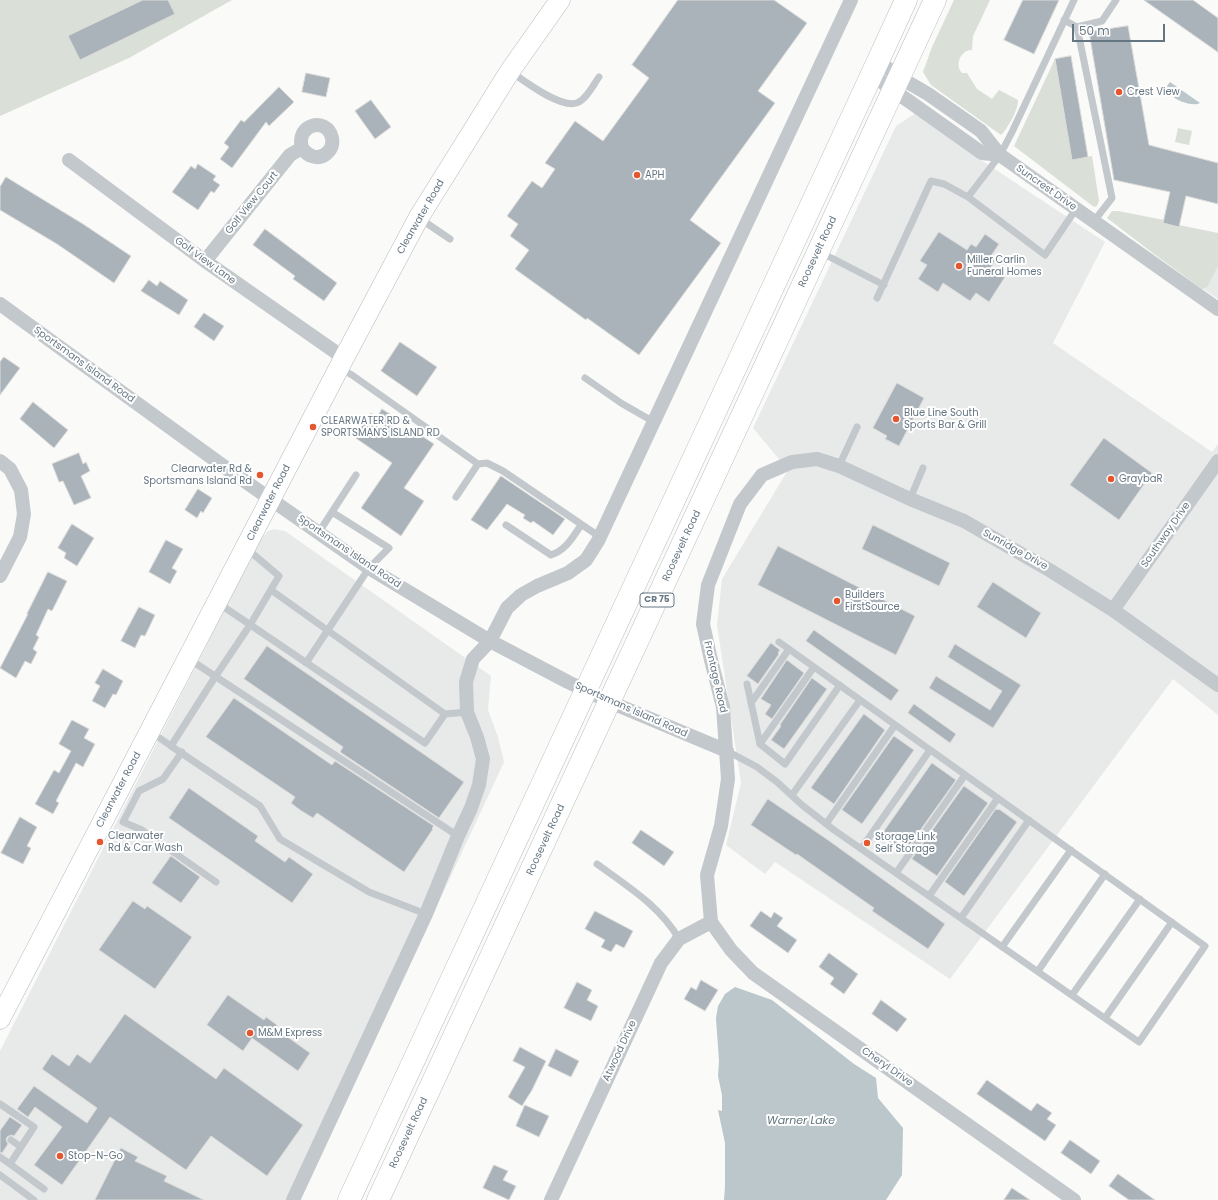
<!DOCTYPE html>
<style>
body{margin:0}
#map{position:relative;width:1218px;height:1200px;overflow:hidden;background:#fafaf8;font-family:Poppins,sans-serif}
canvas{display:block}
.scale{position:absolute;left:1072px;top:24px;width:93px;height:18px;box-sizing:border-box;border:2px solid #657683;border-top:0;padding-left:5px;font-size:12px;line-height:14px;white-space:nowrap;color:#657683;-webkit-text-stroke:3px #fff;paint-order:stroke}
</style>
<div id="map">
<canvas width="1218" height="1200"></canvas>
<div class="scale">50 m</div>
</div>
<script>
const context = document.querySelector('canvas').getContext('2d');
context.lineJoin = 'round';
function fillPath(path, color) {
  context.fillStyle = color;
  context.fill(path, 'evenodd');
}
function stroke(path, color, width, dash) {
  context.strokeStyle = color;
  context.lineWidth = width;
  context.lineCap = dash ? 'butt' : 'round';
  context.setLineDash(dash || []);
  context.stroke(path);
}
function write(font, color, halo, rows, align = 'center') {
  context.font = font + ' Poppins,sans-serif';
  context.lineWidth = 4;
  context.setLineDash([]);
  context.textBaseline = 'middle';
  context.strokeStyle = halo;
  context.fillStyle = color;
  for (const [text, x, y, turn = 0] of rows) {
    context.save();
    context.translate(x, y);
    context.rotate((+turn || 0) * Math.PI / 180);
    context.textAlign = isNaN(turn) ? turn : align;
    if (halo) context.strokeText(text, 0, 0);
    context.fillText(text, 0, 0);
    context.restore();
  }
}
const built = new Path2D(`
 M916 113 981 160 1105 242 1053 343 1212 452 1218 444V715L1173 679 950 979 775 862 765 874 726 845 741 783 717 625 722 579 788 470 753 428 896 126Z
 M1218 259V299L1199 286Z
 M274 529 285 531 491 676 488 710 498 737 504 762 300 1200H0V1051L260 540 268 531Z`);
const green = new Path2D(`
 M0 0H232L129 58 0 116Z
 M954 0H990L973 36 972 50C961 50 954 64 962 73H967L977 89 992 99 999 90 1018 100C1019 108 1007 130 1001 135L931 85 923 72 932 47Z
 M1055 59 1072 160 1092 156 1099 201 1097 206 1094 207 1014 146Z
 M1178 128 1192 131 1189 145 1175 142Z
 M1112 211H1118L1164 220 1163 223 1179 227V225L1218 233V266L1207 287 1202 289 1154 254 1107 218Z`);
const water = new Path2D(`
 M1170 82 1200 103C1193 107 1177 101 1171 95 1169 93 1168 89 1167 86Z
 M735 987 772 1000 854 1064 876 1078 878 1098 903 1128 902 1175 886 1200H724L725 1187V1143L718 1110 722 1111V1095L718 1076 719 1061 716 1018 718 1006 725 994Z`);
const building = new Path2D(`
 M143 0H168L175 14 80 60 68 36Z
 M678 0H774L807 23 758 91 775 103 690 220 721 243 639 355 587 318 586 320 515 269 529 250 510 236 518 224 507 216 532 181 542 188 555 169 545 163 575 121 603 141 649 78 632 65Z
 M1023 0H1059L1034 54 1004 40Z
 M1144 0H1193L1218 18V52Z
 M1128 26 1149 145 1218 163V204L1186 196 1179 227 1163 223 1170 192 1114 180 1089 32Z
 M1071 56 1088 157 1072 160 1055 59Z
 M306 73 330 78 326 97 302 92Z
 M279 87 294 102 269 126 266 122 232 168 220 159 229 147 224 143 241 120 244 122Z
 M371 100 391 127 375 139 355 111Z
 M198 164 216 176 213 180 220 185 214 193 211 191 198 210 172 192 191 166 195 169Z
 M6 177 83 224 131 256 114 283 57 244 0 210V187Z
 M265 229 337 283 324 301 293 279 295 276 253 245Z
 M939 232 967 250 971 244 976 247 985 234 999 244 991 256 995 260 991 267 1005 277 989 302 976 293 970 301 943 283 938 292 918 279 927 265 920 261Z
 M149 280 157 286 160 281 188 300 179 315 141 291Z
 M204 313 224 326 214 341 194 327Z
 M400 342 437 367 417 396 381 371Z
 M4 357 20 368 0 395V362Z
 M897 383 924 398 899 446 885 439 887 436 873 428Z
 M33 402 68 430 54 448 20 419Z
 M382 409 398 419 392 428 408 438 413 430 434 444 404 488 424 501 401 536 361 508 392 463 354 437 371 413 377 417Z
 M1104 438 1152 473 1119 520 1070 485Z
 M79 453 83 464 86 462 90 471 81 476 91 498 74 505 63 481 59 482 52 464Z
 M501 476 565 519 553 535 533 521 531 523 523 518 525 515 507 504 487 530 471 520Z
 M198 489 212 498 203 513 201 511 197 518 185 510Z
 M72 524 94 538 77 566 64 558 66 553 58 548Z
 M873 525 950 563 939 586 862 549Z
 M166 540 183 549 172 568 177 571 170 584 149 572Z
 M778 546 915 616 896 655 758 585Z
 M48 572 67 581 52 611 48 609 36 635 39 637 33 649 37 652 31 664 25 661 16 678 0 668 28 614H27Z
 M993 582 1041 613 1026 638 977 607Z
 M139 607 155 615 145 636 141 635 135 648 121 641Z
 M814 630 899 690 891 701 806 641Z
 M771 643 780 650 778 653 779 654 758 684 747 676Z
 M955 644 1021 685 993 728 929 688 936 676 990 710 1002 691 948 657Z
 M267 646 464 782 439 818 340 752 343 747 244 679Z
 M787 660 804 673 772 719 765 714 771 705 761 699Z
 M103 669 123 681 116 695 113 694 105 708 92 701 100 686 95 683Z
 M812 678 827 689 784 749 771 740 781 726 780 725Z
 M234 698 332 765 335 761 434 826 432 828 433 829 404 872 317 813 313 818 300 810 291 803 295 797 206 737Z
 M914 704 956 734 950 743 908 713Z
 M864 714 885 730 834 804 811 788Z
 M72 720 89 729 84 738 95 744 83 767 76 763 56 801 59 803 53 814 35 804 54 770 59 773 71 751 59 744Z
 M894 736 914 750 862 824 842 810Z
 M932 763 956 780 904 853 880 837Z
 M964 786 988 803 937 876 912 859Z
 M189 788 258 836 255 841 285 862 289 857 313 874 292 903 169 818Z
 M768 799 828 840 945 924 928 949 872 911 874 908 797 854 796 855 751 825Z
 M996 809 998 810 999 809 1017 822 964 896 945 882Z
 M20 817 37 827 27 846 31 848 23 864 1 853Z
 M641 830 674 852 664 866 632 843Z
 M171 856 200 877 181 903 152 883Z
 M133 901 145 909 147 906 192 937 155 989 99 950Z
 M595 911 633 931 624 948 616 944 611 952 601 947 605 940 585 929Z
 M761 911 771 918 774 912 783 918 777 926 797 940 788 953 750 926Z
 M829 953 858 974 844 994 830 984 834 978 819 967Z
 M701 980 718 990 705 1011 684 999 691 987 696 990Z
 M577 982 592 990 587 1000 598 1006 591 1021 564 1008Z
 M228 995 264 1020 266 1017 277 1025 275 1028 310 1053 298 1071 252 1038 243 1051 207 1025Z
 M881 1000 907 1019 897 1032 872 1014Z
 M125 1014 216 1079 224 1068 303 1125 267 1176 211 1136 186 1170 110 1117 62 1185 34 1165 62 1127 35 1107 28 1117 17 1109 34 1086 87 1123 97 1108 42 1069 52 1054 69 1066 77 1054 90 1063Z
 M520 1047 546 1061 532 1090 522 1106 508 1097 525 1067 513 1061Z
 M556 1049 579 1061 571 1077 548 1066Z
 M987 1080 1031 1111 1037 1103 1052 1113 1047 1119 1056 1125 1045 1141 977 1094Z
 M525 1105 549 1116 539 1137 516 1126Z
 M10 1117 22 1125 14 1136 11 1135 7 1137 6 1140 8 1144 2 1153 0 1152V1131Z
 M1070 1140 1100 1161 1091 1174 1061 1153Z
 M121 1148 138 1157 135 1161 167 1176 164 1181 204 1200H95Z
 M494 1165 508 1171 503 1180 516 1186 509 1200 483 1188Z
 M1118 1174 1155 1200H1129L1109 1186Z
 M1012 1188 1030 1200H1004Z`);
const lane = new Path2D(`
 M1064 20 1077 27 1112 198 1094 221
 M1077 27 1102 21 1116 0
 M510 71C524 81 563 111 579 102 588 97 593 85 599 77
 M968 197 1000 155 1012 132 1074 0
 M419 218 450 239
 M820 252 884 285
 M877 298 931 181 944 184 968 197 1045 255 1076 209
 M339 368 352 375 478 464 456 497
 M585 378 621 403 654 422
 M478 464 487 463 503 471 600 537
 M839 466 857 427
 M910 499 923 468
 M506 525 551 555C566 550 573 537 581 525
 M319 532 332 512
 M246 548 279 576 250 625 215 677 171 746 260 806 280 839 369 892 426 914
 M271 590 445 714 467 712
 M218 603 425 743 445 714
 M189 659 458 836
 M306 663 369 568 389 548 332 512 356 475
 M747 684 760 744 785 764 840 685
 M751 703 789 649
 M151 732 171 746
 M760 744 814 667
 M727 751 757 767 777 782 802 805 834 830 1139 1042 1205 946 779 642
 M182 752 163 779 139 791 123 822 142 830 216 882
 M792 795 860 700
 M826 824 895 725
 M861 849 930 750
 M597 864C627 886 660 906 679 939
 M896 873 965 775
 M929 896 998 798
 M961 918 1029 820
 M1002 947 1071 850
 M1038 971 1105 874
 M1072 995 1140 899
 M1105 1018 1172 922
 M0 1104 34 1127 10 1164 0 1157
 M11 1140 21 1147
 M10 1164 44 1189
 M0 1175 34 1200`);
const street = new Path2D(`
 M878 61 899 77 928 94 981 131 1000 155 1218 309
 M872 75 982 153 1000 155
 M69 160 205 261 344 358
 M205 261 290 155 302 148C295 124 327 116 332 138 333 143 332 148 328 152 320 161 308 157 302 148
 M0 304 226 468 369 568 490 641 568 682 610 702 727 751
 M0 461 10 469 21 490 24 514 20 537 0 576
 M1113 610 1218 461
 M293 1200 426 914 458 836 471 808 479 785 483 759 477 737 467 712 466 682 473 659 490 641 507 608 521 595 537 586 568 573 586 560 598 541 851 0
 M551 1200 661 963 679 939 711 922
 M1074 1200 753 973 731 950 711 922 707 875 721 826 728 779 723 707 711 660 703 624 708 585 740 504 762 475 792 462 817 459 839 466 910 499 964 521 1051 571 1113 610 1218 685`);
const secondary = new Path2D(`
 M0 1019 344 358 419 217 510 71 560 0`);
const primary = new Path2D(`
 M349 1200 878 61 906 0
 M378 1200 935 0`);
const markers = [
 [1119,92,4,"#e4572e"],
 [637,175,4,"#e4572e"],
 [959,266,4,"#e4572e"],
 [896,419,4,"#e4572e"],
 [313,427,4,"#e4572e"],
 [260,475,4,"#e4572e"],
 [1111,479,4,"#e4572e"],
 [837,601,4,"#e4572e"],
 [100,842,4,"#e4572e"],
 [867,843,4,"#e4572e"],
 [250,1033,4,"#e4572e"],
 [60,1156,4,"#e4572e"]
];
const shields = [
 [657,600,34]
];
const shieldNames = [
 ["CR 75",657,600]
];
const poiNames = [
 ["Crest View",1127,92],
 ["APH",645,175],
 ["Miller Carlin",967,260],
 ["Funeral Homes",967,272],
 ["Blue Line South",904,413],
 ["Sports Bar & Grill",904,425],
 ["CLEARWATER RD &",321,421],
 ["SPORTSMAN'S ISLAND RD",321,433],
 ["Clearwater Rd &",252,469,"right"],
 ["Sportsmans Island Rd",252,481,"right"],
 ["GraybaR",1119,479],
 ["Builders",845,595],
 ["FirstSource",845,607],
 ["Clearwater",108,836],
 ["Rd & Car Wash",108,848],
 ["Storage Link",875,837],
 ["Self Storage",875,849],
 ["M&M Express",258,1033],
 ["Stop-N-Go",68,1156]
];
const streetNames = [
 ["Suncrest Drive",1046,188,35],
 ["Golf View Court",252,203,-51],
 ["Clearwater Road",421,217,-60],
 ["Roosevelt Road",818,252,-65],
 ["Golf View Lane",205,261,36],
 ["Sportsmans Island Road",84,365,36],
 ["Clearwater Road",269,503,-63],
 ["Southway Drive",1166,535,-55],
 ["Roosevelt Road",682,546,-65],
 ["Sunridge Drive",1015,550,29],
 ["Sportsmans Island Road",349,552,34],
 ["Frontage Road",715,677,77],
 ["Sportsmans Island Road",631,710,24],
 ["Clearwater Road",119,790,-62],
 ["Roosevelt Road",546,840,-65],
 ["Atwood Drive",620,1051,-65],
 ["Cheryl Drive",887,1067,35],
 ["Roosevelt Road",409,1133,-65]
];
const waterNames = [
 ["Warner Lake",801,1121]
];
fillPath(built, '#e8e9e9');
fillPath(green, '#dadfd7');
fillPath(water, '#bbc7cb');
fillPath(building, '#aab3b9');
stroke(building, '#dcdcda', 1);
stroke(secondary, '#b3babf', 21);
stroke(primary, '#b5babe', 23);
stroke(lane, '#c3c8cc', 7);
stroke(street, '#c3c8cc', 14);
stroke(secondary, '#fff', 20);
stroke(primary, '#fff', 22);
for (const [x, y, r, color] of markers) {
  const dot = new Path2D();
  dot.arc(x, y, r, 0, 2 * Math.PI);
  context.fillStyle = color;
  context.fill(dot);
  stroke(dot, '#fff', 1.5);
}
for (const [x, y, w] of shields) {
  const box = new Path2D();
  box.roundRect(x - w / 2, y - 7, w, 14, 3);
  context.fillStyle = '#fff';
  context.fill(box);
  stroke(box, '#657683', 1);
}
write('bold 9px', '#657683', null, shieldNames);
write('10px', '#657683', '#fff', poiNames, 'left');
write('10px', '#657683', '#fff', streetNames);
write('italic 11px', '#60757c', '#fff', waterNames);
</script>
